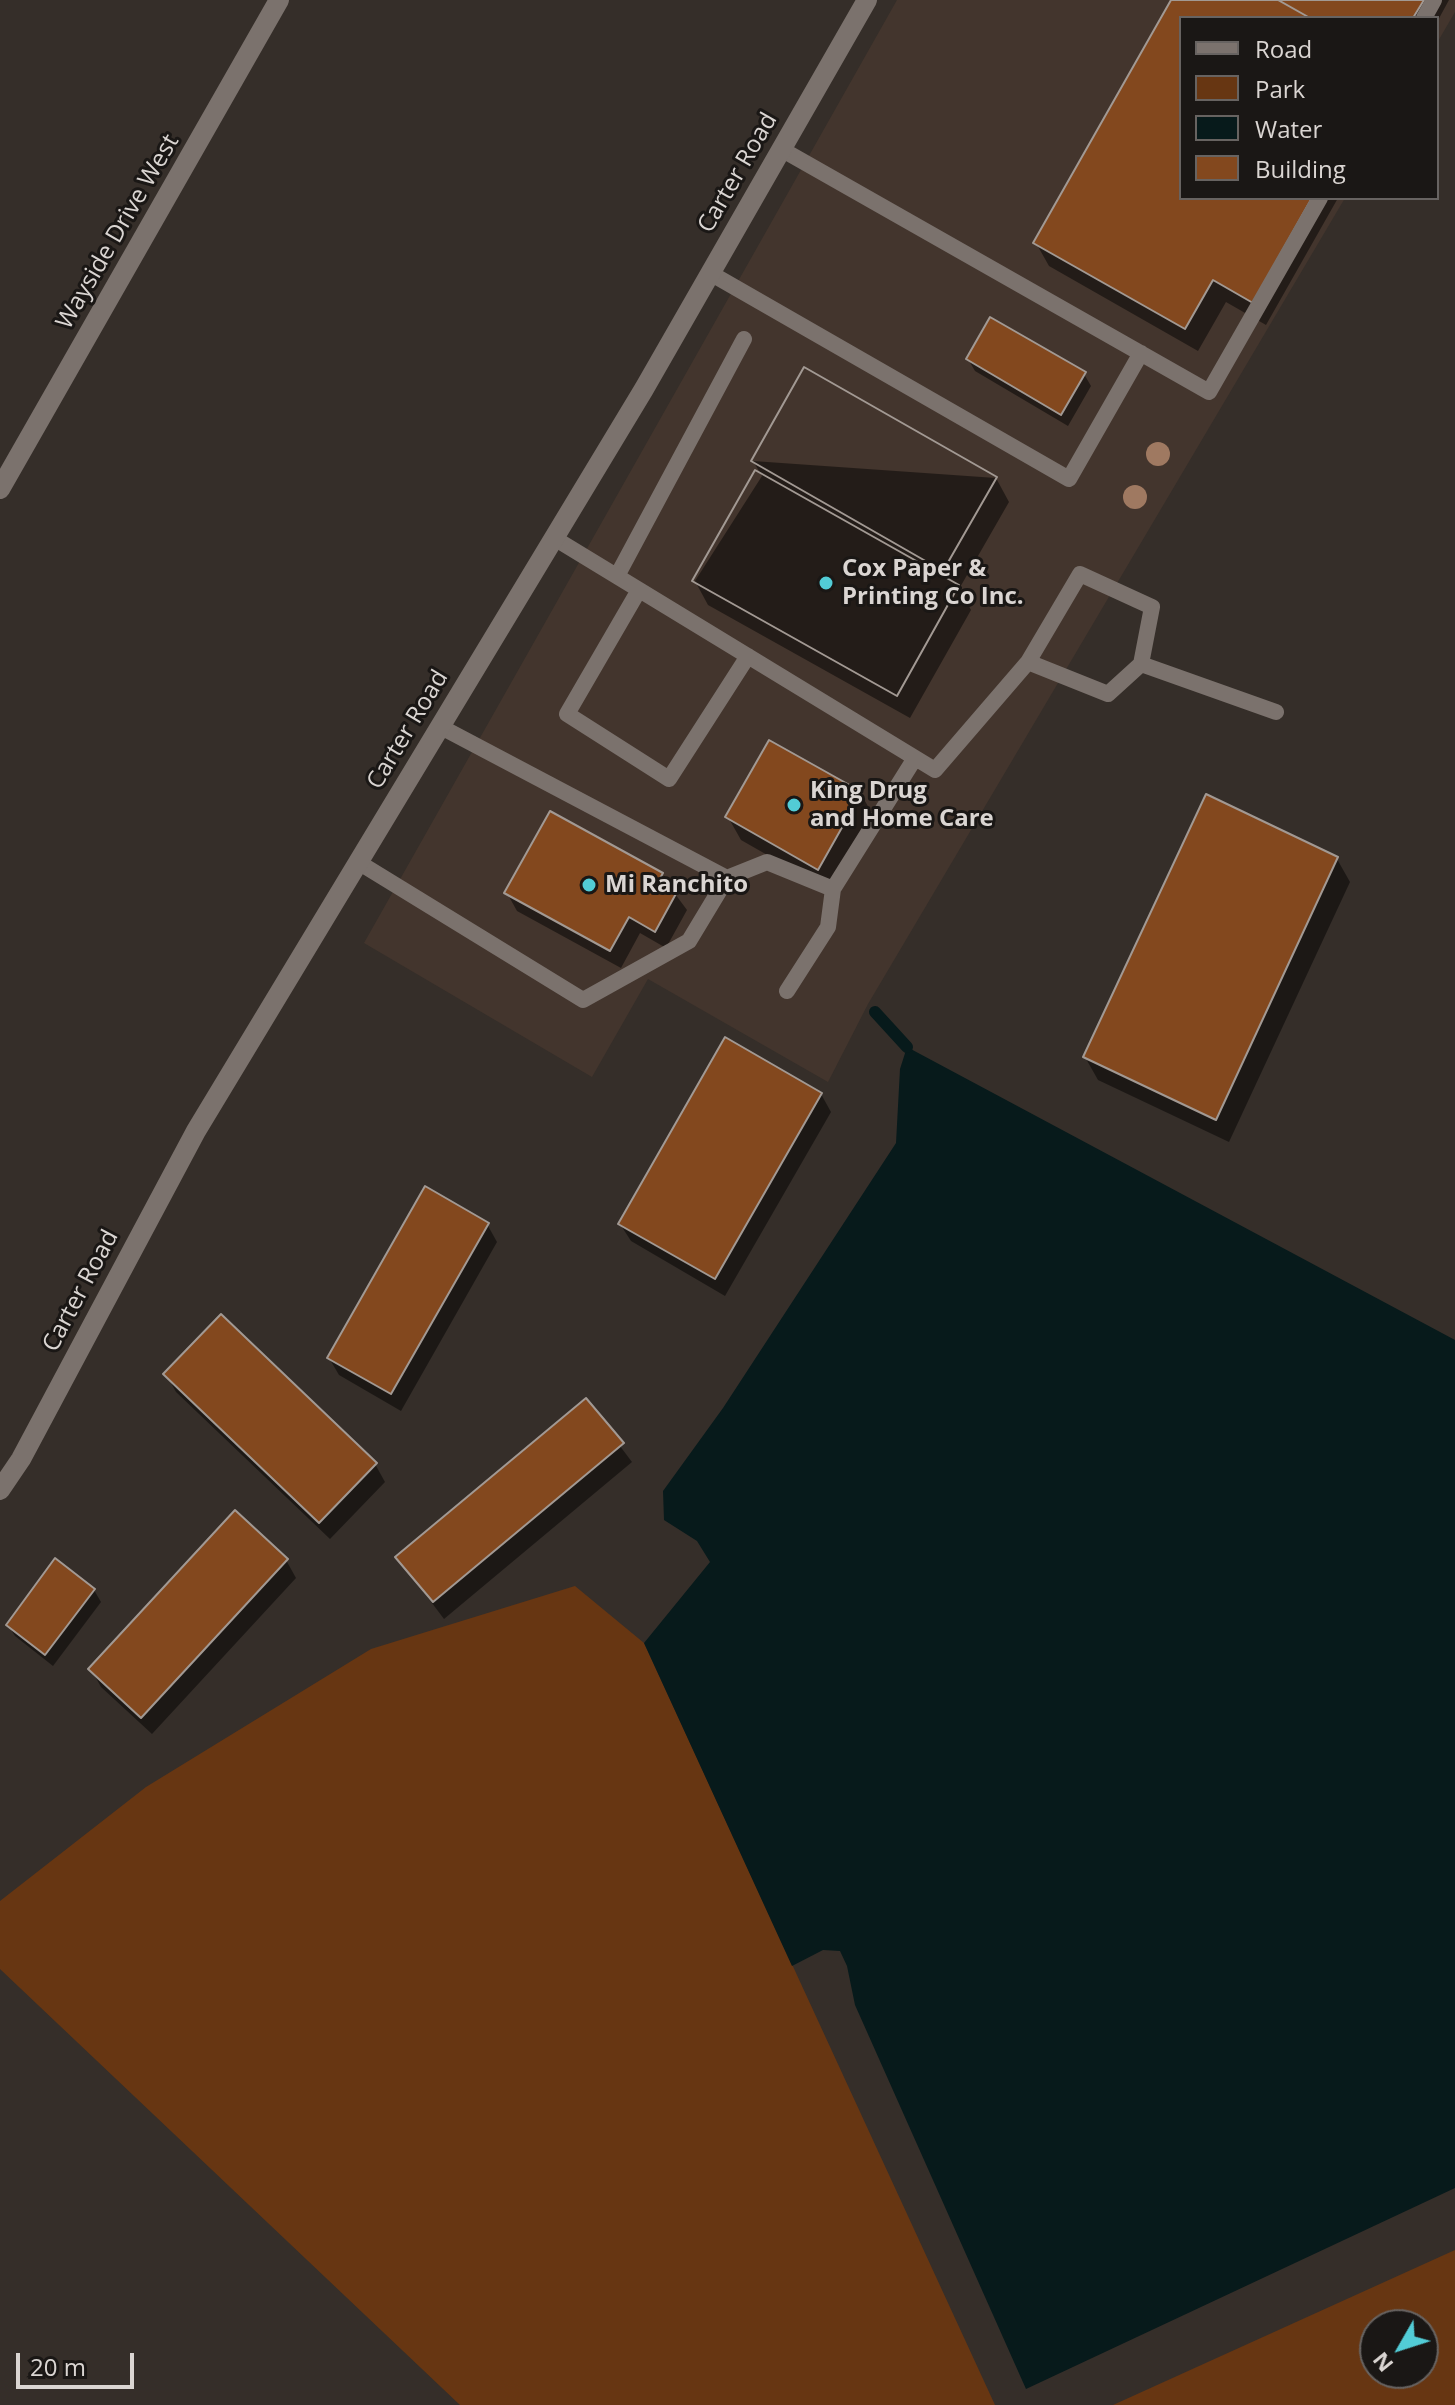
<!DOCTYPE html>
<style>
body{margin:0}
#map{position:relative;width:1455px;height:2405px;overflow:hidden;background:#352e29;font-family:"Open Sans",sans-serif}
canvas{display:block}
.legend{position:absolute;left:1179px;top:16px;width:260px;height:184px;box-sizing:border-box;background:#1a1715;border:2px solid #676361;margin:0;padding:10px 14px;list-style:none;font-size:24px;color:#dad5d2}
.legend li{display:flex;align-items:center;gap:16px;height:40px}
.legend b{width:40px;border:2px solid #676361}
.north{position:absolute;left:1359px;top:2309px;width:80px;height:80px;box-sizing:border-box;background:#1a1715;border:2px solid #676361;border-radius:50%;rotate:231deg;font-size:22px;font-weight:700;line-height:32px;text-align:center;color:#dad5d2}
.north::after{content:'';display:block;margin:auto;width:28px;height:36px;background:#52ccd6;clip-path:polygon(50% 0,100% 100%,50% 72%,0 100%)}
.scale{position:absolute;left:16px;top:2353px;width:118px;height:36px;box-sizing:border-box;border:4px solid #dad5d2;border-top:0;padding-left:10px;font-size:24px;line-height:28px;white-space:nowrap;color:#dad5d2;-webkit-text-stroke:6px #1a1715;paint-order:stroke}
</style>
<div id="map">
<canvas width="1455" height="2405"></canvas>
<ul class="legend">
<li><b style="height:10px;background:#7b726d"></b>Road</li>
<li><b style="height:22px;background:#673612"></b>Park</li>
<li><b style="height:22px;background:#071a1b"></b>Water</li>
<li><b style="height:22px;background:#83481e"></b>Building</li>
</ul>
<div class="north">N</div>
<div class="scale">20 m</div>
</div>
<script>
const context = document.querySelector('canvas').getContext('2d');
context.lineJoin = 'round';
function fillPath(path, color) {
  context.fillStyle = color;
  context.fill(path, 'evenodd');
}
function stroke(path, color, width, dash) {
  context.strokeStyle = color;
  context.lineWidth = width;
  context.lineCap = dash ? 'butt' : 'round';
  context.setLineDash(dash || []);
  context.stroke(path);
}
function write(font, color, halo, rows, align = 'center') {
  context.font = font + ' "Open Sans",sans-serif';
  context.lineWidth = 6;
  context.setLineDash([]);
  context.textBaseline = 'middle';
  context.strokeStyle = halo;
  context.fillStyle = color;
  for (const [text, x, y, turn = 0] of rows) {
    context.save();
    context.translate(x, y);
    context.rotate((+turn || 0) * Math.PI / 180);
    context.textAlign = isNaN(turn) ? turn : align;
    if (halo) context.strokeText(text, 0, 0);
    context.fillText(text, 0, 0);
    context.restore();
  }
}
const built = new Path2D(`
 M897 0H1455V12L1437 43V18H1181V198H1345L868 1004 828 1082 648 979 592 1077 364 943Z`);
const green = new Path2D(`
 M575 1586 644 1643 995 2405H460L0 1969V1901L146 1787 371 1649Z
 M1455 2250V2405H1113ZM1375 2325H1423V2373H1375Z`);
const water = new Path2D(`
 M907 1047 1455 1340V2188L1026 2389 855 2005 847 1966 840 1951 823 1950 792 1966 644 1643 710 1562 697 1541 664 1520 663 1491 723 1408 896 1143 900 1069Z`);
const shadow = new Path2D(`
 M1173 0H1449L1437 22V18H1181V198H1338L1266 325 1226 302 1198 351 1049 266 1036 243Z
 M968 359 1084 374 1091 386 1068 426 975 371Z
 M753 461 996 478 1009 502 959 589 971 610 910 718 708 605 695 581 762 476Z
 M770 742 861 794 874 817 832 892 741 840 728 817Z
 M1337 859 1350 882 1229 1142 1098 1080 1085 1057Z
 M661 875 687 910 666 948 640 933 621 968 517 911 507 893Z
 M821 1094 831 1112 725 1296 631 1241 620 1224Z
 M487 1224 497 1242 401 1411 339 1375 329 1358Z
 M166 1374 375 1464 385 1482 330 1539 176 1392Z
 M586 1401 632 1462 444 1619 398 1558Z
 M286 1560 296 1578 152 1734 101 1687 91 1669Z
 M94 1590 101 1602 53 1666 15 1636 8 1625Z`);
const stream = new Path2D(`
 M875 1012 907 1047`);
const building = new Path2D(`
 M1171 0H1278L1310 18H1181V198H1312L1253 303 1213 280 1185 329 1033 243Z
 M1278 0H1424L1413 18H1310Z
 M990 317 1086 372 1061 415 966 359Z
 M804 367 997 477 943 571 751 461Z
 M804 367 997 477 943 571 751 461Z
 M755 470 959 585 897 696 692 581Z
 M755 470 959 585 897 696 692 581Z
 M769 740 862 792 818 870 725 817Z
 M1206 794 1338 857 1216 1120 1083 1057Z
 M550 811 663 873 659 880 678 890 655 932 629 917 610 951 504 893Z
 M725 1037 822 1093 715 1279 618 1224Z
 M425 1186 489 1223 391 1394 327 1358Z
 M221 1314 377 1463 319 1523 163 1374Z
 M586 1398 624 1443 433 1602 395 1557Z
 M235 1510 288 1559 141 1718 88 1669Z
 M55 1558 95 1589 45 1655 6 1625Z`);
const lane = new Path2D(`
 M1424 18 1434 0
 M781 149 1209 392 1320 198
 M710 273 1069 479 1141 353
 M554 538 935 770 1028 662 1080 574 1152 607 1141 664 1276 712
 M617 576 744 339
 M639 590 567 714 669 779 748 656
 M1028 662 1108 694 1141 664
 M358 862 583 1000 689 941 727 878 441 727
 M727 878 767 862 833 889 915 758
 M787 991 828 927 833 889`);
const street = new Path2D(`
 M0 489 279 0`);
const secondary = new Path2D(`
 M0 1490 21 1459 196 1131 644 389 867 0`);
const trees = [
 [1158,454],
 [1135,497]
];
const markers = [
 [826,583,8,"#52ccd6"],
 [794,805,8,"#52ccd6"],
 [589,885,8,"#52ccd6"]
];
const streetNames = [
 ["Carter Road",738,173,-60],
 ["Wayside Drive West",118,232,-60],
 ["Carter Road",408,730,-59],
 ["Carter Road",81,1291,-62]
];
const poiNames = [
 ["Cox Paper &",842,569],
 ["Printing Co Inc.",842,597],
 ["King Drug",810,791],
 ["and Home Care",810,819],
 ["Mi Ranchito",605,885]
];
fillPath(built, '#43352d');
fillPath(green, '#673612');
fillPath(water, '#071a1b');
fillPath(shadow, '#0007');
stroke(stream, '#071a1b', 12);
fillPath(building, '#83481e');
stroke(building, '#a29993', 2);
stroke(lane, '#7b726d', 16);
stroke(street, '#7b726d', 20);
stroke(secondary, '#7b726d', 20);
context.fillStyle = '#9f7961';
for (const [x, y] of trees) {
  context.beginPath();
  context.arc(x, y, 12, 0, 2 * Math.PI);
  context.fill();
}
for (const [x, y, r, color] of markers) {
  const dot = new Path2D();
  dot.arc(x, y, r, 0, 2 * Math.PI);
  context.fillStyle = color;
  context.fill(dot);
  stroke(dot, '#1a1715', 3);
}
write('24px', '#dad5d2', '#1a1715', streetNames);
write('bold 24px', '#dad5d2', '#1a1715', poiNames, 'left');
</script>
